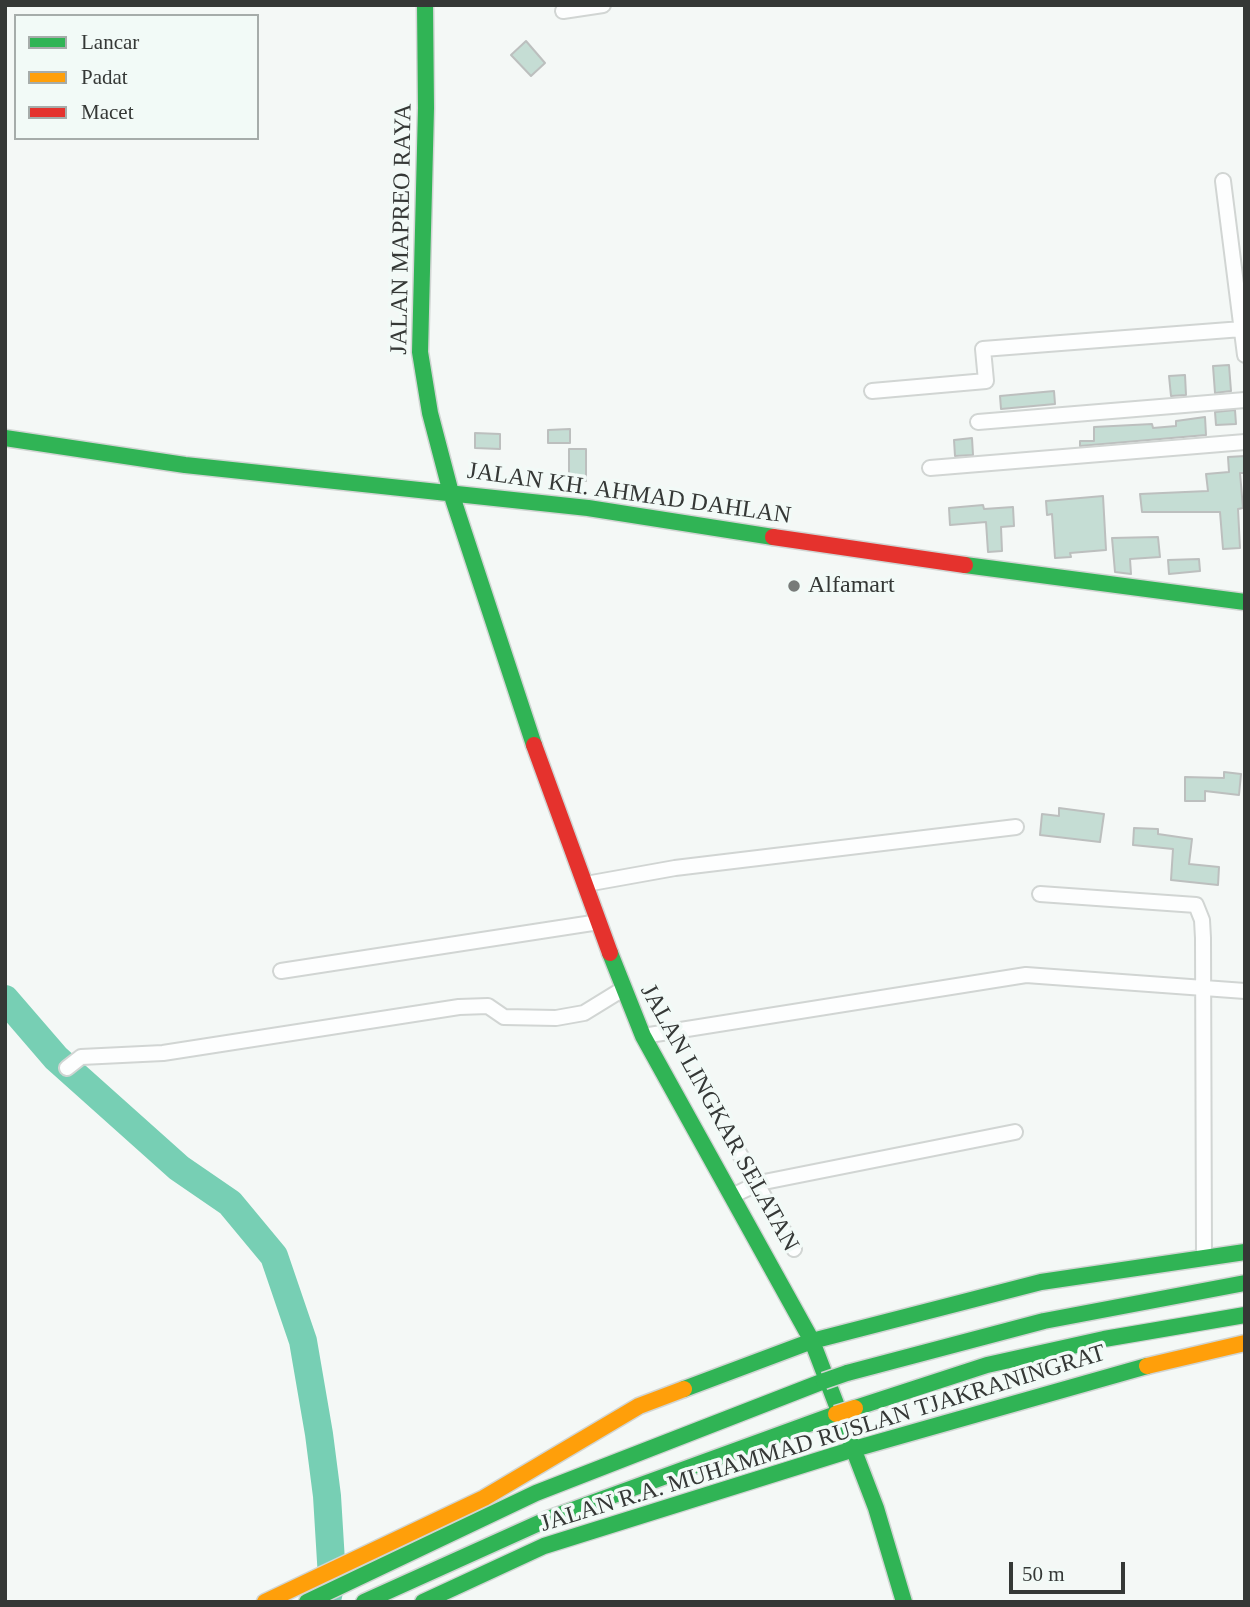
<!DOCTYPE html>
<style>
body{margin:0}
#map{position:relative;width:1250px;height:1607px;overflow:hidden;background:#f4f8f6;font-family:"Times New Roman",serif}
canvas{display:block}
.frame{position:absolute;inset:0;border:7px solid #353836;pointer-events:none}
.legend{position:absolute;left:14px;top:14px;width:245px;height:126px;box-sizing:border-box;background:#f2faf7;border:2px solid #a6acaa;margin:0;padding:9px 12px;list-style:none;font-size:21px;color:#353836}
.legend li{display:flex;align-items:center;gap:14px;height:35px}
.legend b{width:35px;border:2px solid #a6acaa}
.scale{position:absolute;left:1009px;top:1562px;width:116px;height:32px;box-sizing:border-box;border:4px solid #353836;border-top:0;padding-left:9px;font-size:21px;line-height:24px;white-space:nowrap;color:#353836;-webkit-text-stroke:5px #f2faf7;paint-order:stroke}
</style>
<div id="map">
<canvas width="1250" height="1607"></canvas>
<div class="frame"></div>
<ul class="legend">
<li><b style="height:9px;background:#30b455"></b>Lancar</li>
<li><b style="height:9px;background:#ff9f0a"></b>Padat</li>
<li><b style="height:9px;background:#e5322d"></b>Macet</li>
</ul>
<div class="scale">50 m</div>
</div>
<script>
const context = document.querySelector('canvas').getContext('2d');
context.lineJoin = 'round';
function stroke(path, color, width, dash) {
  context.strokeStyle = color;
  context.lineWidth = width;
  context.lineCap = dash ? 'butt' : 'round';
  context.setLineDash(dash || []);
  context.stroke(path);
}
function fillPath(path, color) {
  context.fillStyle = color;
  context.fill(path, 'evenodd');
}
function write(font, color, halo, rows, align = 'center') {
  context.font = font + ' "Times New Roman",serif';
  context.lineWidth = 7;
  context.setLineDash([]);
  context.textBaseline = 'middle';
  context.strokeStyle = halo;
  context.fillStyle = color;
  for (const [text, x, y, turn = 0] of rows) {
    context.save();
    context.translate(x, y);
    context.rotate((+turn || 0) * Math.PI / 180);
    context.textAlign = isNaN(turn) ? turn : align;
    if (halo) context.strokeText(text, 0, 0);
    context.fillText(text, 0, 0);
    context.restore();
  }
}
const river = new Path2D(`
 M5 999 56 1058 179 1168 230 1203 274 1256 303 1341 319 1434 327 1496 332 1578 328 1596`);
const building = new Path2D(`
 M526 41 545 63 531 76 511 55Z
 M1229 365 1231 391 1215 393 1213 366Z
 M1185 375 1186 395 1171 396 1169 376Z
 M1054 391 1055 404 1001 409 1000 396Z
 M1235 410 1236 424 1216 425 1215 412Z
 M1205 417 1206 435 1080 446V441H1094V427L1152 424 1153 428 1176 426V421Z
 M570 429V443H548V430Z
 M475 433 500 434V449L475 448Z
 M972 438 973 455 955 456 954 440Z
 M569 449H586V481H569Z
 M1245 456V473H1240L1243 508 1238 509 1240 548 1223 549 1220 512H1142L1140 494 1208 491 1206 474 1229 472 1228 457Z
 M1103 496 1106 550 1070 553 1071 557 1055 558 1052 514 1047 515 1046 501Z
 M983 505 984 509 1013 507 1014 526 1001 527 1002 551 988 552 986 522 950 525 949 508Z
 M1158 537 1160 557 1130 559 1131 574 1115 572 1112 538Z
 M1199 559 1200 571 1169 574 1168 560Z
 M1224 772 1241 774 1239 795 1205 791V801H1185V777L1224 778Z
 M1059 808 1104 814 1100 842 1040 835 1042 814 1059 816Z
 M1134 828 1158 829V834L1192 839 1189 864 1219 867 1218 885 1171 880 1173 849 1133 845Z`);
const street = new Path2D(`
 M563 11 603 5
 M1223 181 1245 355
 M872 391 986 381 983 349 1242 329
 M978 422 1245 400
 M930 468 1245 442
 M586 884 675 868 1016 827
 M1040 894 1196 905 1202 920 1203 938 1204 1258
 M281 971 599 922
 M643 1036 1026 975 1245 991
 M67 1068 81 1057 163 1053 459 1007 488 1006 504 1017 556 1018 584 1013 623 989
 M735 1146 794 1249
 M734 1195 759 1183 1015 1132`);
const fast = new Path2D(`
 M425 5 426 108 420 352 430 413 451 493 534 745
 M5 438 185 465 588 508 773 537
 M965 565 1245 602
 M610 953 643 1036 812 1341 876 1508 904 1602
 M847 1373 1044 1321 1245 1283
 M684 1389 812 1341 1041 1282 1245 1252
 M855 1408 987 1365 1104 1339 1245 1315
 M307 1602 536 1493 824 1381
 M364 1602 548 1519 836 1414
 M423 1602 544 1546 854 1449 1147 1366`);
const slow = new Path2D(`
 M1147 1366 1245 1343
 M265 1602 484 1498 639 1406 684 1389`);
const jam = new Path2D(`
 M773 537 965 565
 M534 745 610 953`);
const fastBridge = new Path2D(`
 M824 1381 847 1373`);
const slowBridge = new Path2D(`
 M836 1414 855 1408`);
const markers = [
 [794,586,7,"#787b79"]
];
const streetNames = [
 ["JALAN MAPREO RAYA",402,229,-89],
 ["JALAN KH. AHMAD DAHLAN",629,494,8],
 ["JALAN LINGKAR SELATAN",719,1118,61],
 ["JALAN R.A. MUHAMMAD RUSLAN TJAKRANINGRAT",823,1439,-17]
];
const poiNames = [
 ["Alfamart",808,586]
];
stroke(river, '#77cfb4', 28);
fillPath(building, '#c5ddd4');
stroke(building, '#bcbfbe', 2);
stroke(street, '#d1d5d3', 18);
stroke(fast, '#d1d5d3', 19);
stroke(slow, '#d1d5d3', 19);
stroke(jam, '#d1d5d3', 19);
stroke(street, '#fdfefe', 14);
stroke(fast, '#30b455', 16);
stroke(slow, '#ff9f0a', 16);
stroke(jam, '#e5322d', 16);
stroke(fastBridge, '#d1d5d3', 19, []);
stroke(slowBridge, '#d1d5d3', 19, []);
stroke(fastBridge, '#30b455', 16);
stroke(slowBridge, '#ff9f0a', 16);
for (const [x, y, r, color] of markers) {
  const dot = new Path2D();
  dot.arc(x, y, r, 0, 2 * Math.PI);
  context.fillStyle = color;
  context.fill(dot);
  stroke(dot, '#f2faf7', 2.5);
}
write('24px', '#353836', '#f2faf7', streetNames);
write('24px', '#353836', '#f2faf7', poiNames, 'left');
</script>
